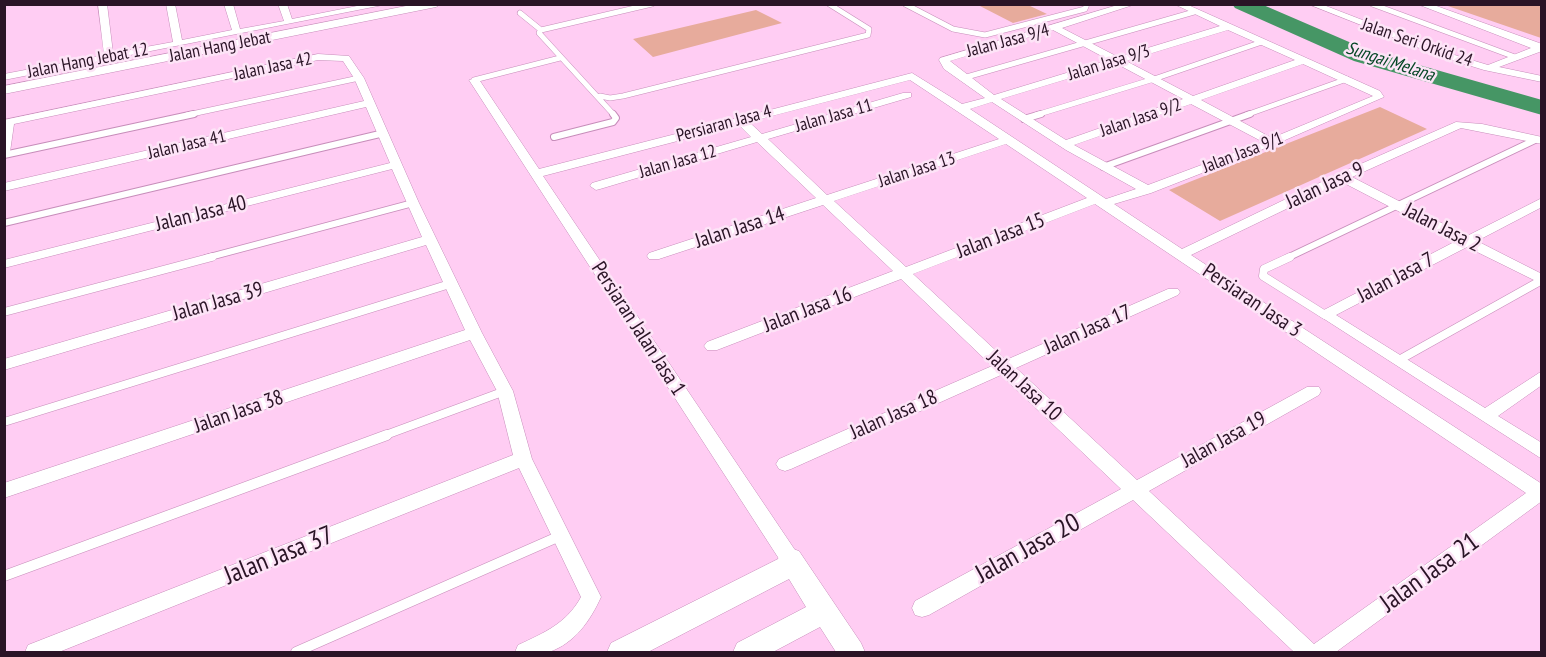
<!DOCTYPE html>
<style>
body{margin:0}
#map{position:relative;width:1546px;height:657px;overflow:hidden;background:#ffcdf3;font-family:"PT Sans Narrow",sans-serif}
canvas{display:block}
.frame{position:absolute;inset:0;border:6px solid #2a1426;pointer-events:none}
</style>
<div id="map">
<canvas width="1546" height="657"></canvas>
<div class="frame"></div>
</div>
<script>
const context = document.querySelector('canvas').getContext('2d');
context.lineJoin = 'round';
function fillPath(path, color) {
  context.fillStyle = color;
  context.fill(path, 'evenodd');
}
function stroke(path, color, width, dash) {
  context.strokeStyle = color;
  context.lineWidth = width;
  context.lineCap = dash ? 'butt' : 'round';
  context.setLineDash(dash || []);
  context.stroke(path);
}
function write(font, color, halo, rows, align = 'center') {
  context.font = font + ' "PT Sans Narrow",sans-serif';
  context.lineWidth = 5;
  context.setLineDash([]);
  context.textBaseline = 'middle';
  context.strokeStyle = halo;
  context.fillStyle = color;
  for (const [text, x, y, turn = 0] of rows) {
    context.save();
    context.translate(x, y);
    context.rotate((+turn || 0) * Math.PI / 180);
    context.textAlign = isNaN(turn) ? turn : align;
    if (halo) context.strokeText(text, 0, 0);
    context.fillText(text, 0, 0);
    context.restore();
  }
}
const green = new Path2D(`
 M978 5H1028L1047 14 1013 23Z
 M1445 5H1541V38Z
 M756 10 782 23 653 57 633 39Z
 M1380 107 1427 129 1220 221 1169 190Z`);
const river = new Path2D(`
 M1232 4H1261L1370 51 1542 100V115L1354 61 1235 8Z`);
const serviceFar3 = new Path2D(`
 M905 4 953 29 985 35 1085 9 1087 4
 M1372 4 1515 57
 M520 13 541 30 652 4
 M541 30 539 33 614 115
 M963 78 1194 12
 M474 80 560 58
 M600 96 610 98 623 96 868 35 869 29 829 4
 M187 115 359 78
 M1036 115 1154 79 1262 42
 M1246 115 1347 79`);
const serviceFar2 = new Path2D(`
 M1024 119 1041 114
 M554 137 613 122 616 118 613 114
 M4 155 194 114
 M1103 167 1250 114
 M4 223 384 133
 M206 258 413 203
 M1287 258 1535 140`);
const serviceFar1 = new Path2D(`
 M1290 257 1264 269 1263 276 1325 315
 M4 312 212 257
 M1399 360 1542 280
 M4 422 453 283
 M383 436 505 391`);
const service = new Path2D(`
 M4 576 387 435
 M296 652 560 536`);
const minor = new Path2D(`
 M98 4H107L113 53 173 42 166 4H175L182 40 232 30 224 4H233L240 29 284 21 278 4H287L292 19 367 4H388L4 80V74L104 55Z
 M1121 4H1136L1062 28 1118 57 1220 26 1174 4H1186L1380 91 1384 97 1276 144 1151 193 1114 204 1182 249 1338 174 1456 122 1482 124 1542 137V144L1461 128 1352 177 1467 236 1542 198V207L1477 241 1542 274V284L1467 247 1336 315 1485 408 1542 371V385L1498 416 1542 443V459L1318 315 1320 312 1456 241 1342 182 1191 255 1542 484V501L1336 652H1294L1133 500 929 615 922 617 915 615 912 608 915 601 1121 489 1001 375 791 469 785 471 779 469 776 464 779 459 992 366 901 279 717 350H707L704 346 707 342 893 271 823 205 659 259H649L647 256 649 253 816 198 757 142 600 189 596 190 590 186 592 183 751 137 739 125 543 176 797 553 800 559 797 565 790 568 783 565 469 80 478 78 539 169 734 119 735 117H743L912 73 962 104 985 98 944 69 939 60 940 58ZM1053 30 1109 60 994 95 950 61ZM1228 30 1295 60 1193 96 1126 61ZM1117 64 1183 99 1066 140 1001 99ZM1303 64 1373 96 1272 138 1201 100ZM910 80 999 139 827 195 768 139 911 97V93H903L762 134 749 122ZM992 102 1066 150 1136 189 1106 199 970 109ZM1191 104 1263 142 1148 185 1074 145ZM1006 144 1087 198 906 267 834 201ZM1095 204 1526 493 1314 644 1149 491 1319 395 1321 391 1319 387H1307L1137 480 1016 368 1178 295 1180 292 1178 289H1168L1006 360 913 274Z
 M1308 4H1321L1448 53 1488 65 1531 48 1417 4H1431L1542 44V51L1499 67 1542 76V82L1484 70 1442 57Z
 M318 54 349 56 364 78 419 203 482 333 513 391 532 459 601 597C590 621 575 643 549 652 539 655 525 652 515 652L518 645C544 633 567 623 581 597L519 468 59 652H25L28 645 513 455 497 391 470 340 4 498V483L465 330 426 245 4 370V359L422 237 392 169 4 268V260L390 163 366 107 4 191V183L364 101 354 78 343 61 318 60 14 124 10 152 4 155V120Z`);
const tertiary = new Path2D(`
 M416 4H441L436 7 4 94V86Z
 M790 548 799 551 861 643 865 652H836L820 627 773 652H733L737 643 806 607 789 579 648 652H607L611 643 778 559 781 551Z`);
const farStreetnames = [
 ["Jalan Jasa 9/4",1008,41,-15],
 ["Jalan Seri Orkid 24",1417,43,19],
 ["Jalan Hang Jebat",220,47,-11],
 ["Jalan Hang Jebat 12",88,61,-11],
 ["Jalan Jasa 9/3",1109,63,-17],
 ["Jalan Jasa 42",273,67,-12],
 ["Jalan Jasa 11",834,116,-16],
 ["Jalan Jasa 9/2",1141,118,-19],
 ["Persiaran Jasa 4",724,124,-15],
 ["Jalan Jasa 41",187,145,-13],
 ["Jalan Jasa 9/1",1243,153,-21],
 ["Jalan Jasa 12",678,162,-16],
 ["Jalan Jasa 13",917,170,-18]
];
const farWaternames = [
 ["Sungai Melana",1390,62,18]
];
const streetNames = [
 ["Jalan Jasa 9",1325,186,-25],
 ["Jalan Jasa 40",201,214,-14],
 ["Jalan Jasa 14",740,228,-18],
 ["Jalan Jasa 2",1442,228,27],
 ["Jalan Jasa 15",1001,236,-21],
 ["Jalan Jasa 7",1396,278,-28],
 ["Persiaran Jasa 3",1252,301,34],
 ["Jalan Jasa 39",218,302,-16],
 ["Jalan Jasa 16",808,310,-21],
 ["Persiaran Jalan Jasa 1",638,329,57],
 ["Jalan Jasa 17",1088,330,-24],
 ["Jalan Jasa 10",1024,386,43],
 ["Jalan Jasa 38",239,412,-19],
 ["Jalan Jasa 18",894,415,-24],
 ["Jalan Jasa 19",1224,440,-29]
];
const nearStreetnames = [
 ["Jalan Jasa 20",1028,549,-29],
 ["Jalan Jasa 37",279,556,-22],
 ["Jalan Jasa 21",1430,573,-36]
];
fillPath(green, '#e7ab9c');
fillPath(river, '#469665');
stroke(serviceFar3, '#c78dba', 6);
stroke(serviceFar2, '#c78dba', 8);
stroke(serviceFar1, '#c78dba', 9);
stroke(service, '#c78dba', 11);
stroke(minor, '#c78dba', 1);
stroke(tertiary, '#c78dba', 1);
stroke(serviceFar3, '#fff', 5);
stroke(serviceFar2, '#fff', 6);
stroke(serviceFar1, '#fff', 8);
stroke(service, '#fff', 10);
fillPath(minor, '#fff');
fillPath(tertiary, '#fff');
write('18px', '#2a1426', '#fde4f7', farStreetnames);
write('italic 18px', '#064726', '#fde4f7', farWaternames);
write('21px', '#2a1426', '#fde4f7', streetNames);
write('26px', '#2a1426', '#fde4f7', nearStreetnames);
</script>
